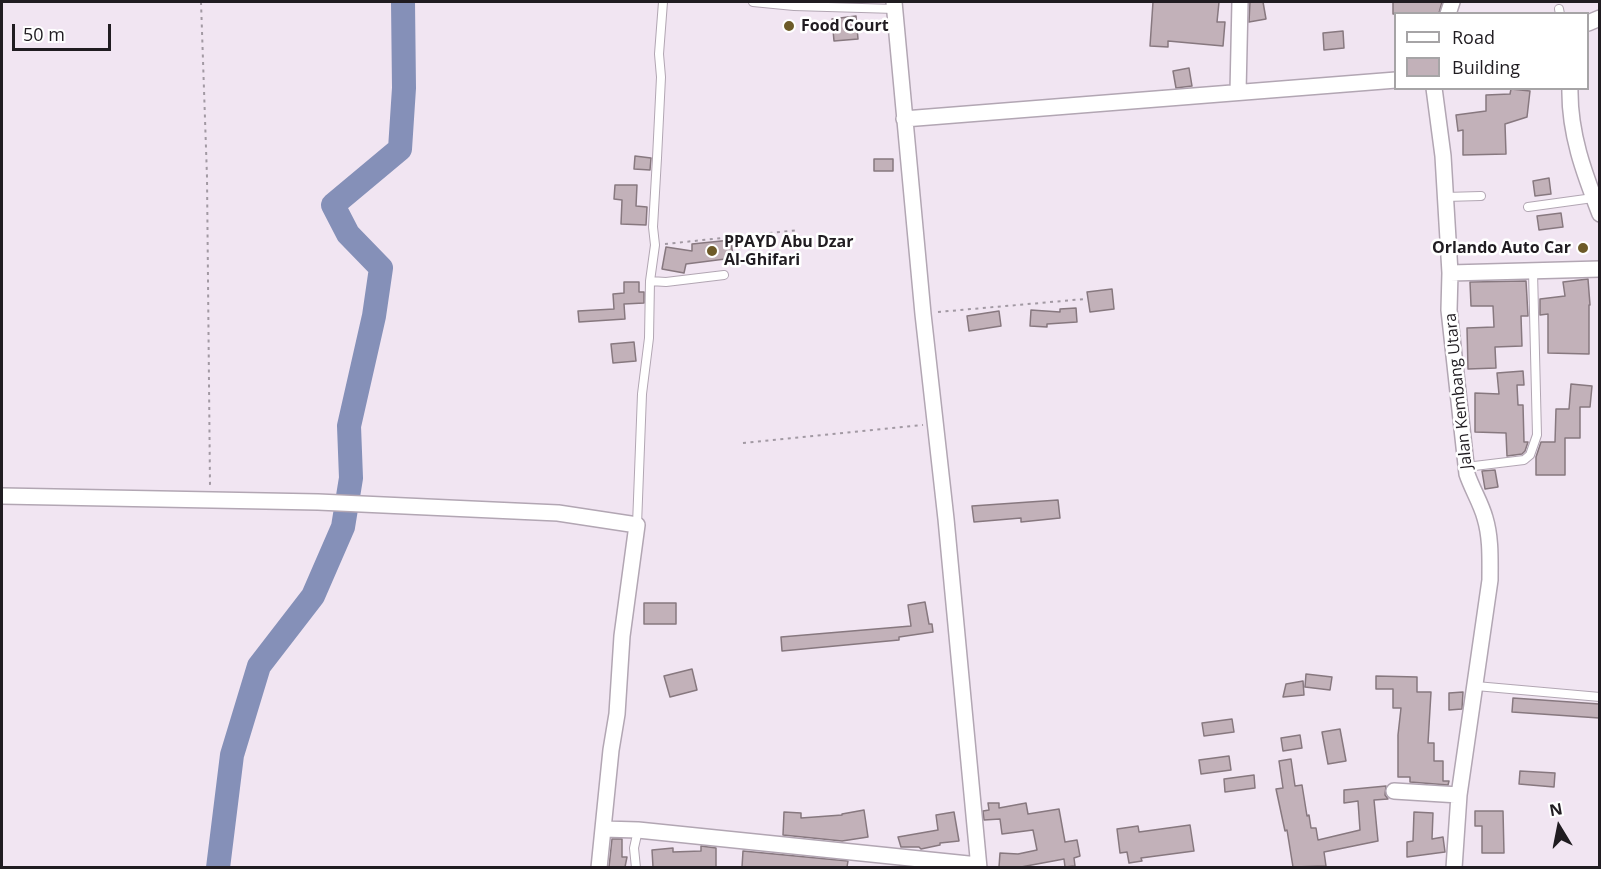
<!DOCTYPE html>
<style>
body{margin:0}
#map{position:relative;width:1601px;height:869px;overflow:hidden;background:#f1e5f2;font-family:"Open Sans",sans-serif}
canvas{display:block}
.frame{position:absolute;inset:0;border:3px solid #201c21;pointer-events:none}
.legend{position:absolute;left:1394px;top:12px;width:195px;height:78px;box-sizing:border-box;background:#fff;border:2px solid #a6a4a6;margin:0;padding:8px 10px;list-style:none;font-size:18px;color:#201c21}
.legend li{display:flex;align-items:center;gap:12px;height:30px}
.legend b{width:30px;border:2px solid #a6a4a6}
.north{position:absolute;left:1529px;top:797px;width:60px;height:60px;-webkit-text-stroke:4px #fff;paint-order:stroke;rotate:350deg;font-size:16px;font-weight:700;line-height:24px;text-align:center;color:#201c21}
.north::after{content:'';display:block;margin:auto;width:21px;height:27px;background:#201c21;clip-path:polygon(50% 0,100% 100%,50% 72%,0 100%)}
.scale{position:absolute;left:12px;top:24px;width:99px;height:27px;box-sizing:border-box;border:3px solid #201c21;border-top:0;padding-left:8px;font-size:18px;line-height:21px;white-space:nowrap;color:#201c21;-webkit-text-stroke:4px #fff;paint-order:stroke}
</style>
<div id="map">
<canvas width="1601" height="869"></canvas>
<div class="frame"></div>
<ul class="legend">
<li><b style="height:8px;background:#fff"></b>Road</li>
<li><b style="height:16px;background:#c2b1b9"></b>Building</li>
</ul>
<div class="north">N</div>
<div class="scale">50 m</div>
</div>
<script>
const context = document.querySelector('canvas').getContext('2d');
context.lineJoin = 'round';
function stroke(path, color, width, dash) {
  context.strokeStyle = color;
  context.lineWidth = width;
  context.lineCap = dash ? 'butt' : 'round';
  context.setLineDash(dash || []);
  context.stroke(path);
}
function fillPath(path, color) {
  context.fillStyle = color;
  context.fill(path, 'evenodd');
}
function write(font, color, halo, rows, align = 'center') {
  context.font = font + ' "Open Sans",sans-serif';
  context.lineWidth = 5;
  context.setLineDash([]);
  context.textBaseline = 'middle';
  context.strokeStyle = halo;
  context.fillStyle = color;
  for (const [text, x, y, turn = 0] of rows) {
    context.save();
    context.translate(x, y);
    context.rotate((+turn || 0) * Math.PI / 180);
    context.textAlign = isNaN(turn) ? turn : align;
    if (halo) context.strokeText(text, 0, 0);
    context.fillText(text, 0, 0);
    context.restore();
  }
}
const river = new Path2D(`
 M218 868 232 755 259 666 313 596 343 527 351 478 349 426 374 316 381 268 348 234 333 205 400 149 404 88 403 2`);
const building = new Path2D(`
 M1153 2H1219L1217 22H1225L1223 46 1168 41V47L1150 46Z
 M1250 2H1263L1266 19 1249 22Z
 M1393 2H1442L1439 13 1434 14H1393Z
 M856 16 858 39 834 41 832 19Z
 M1343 31 1344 48 1324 50 1323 33Z
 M1189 68 1192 86 1176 88 1173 71Z
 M1511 89 1530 91 1527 117 1505 124 1506 154 1463 155V130L1458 131 1456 115 1486 111V95L1510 94Z
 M635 156 651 158 650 170 634 169Z
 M874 159H893V171H874Z
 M1549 178 1551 194 1535 196 1533 181Z
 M615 185H637L636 206 647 207 646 225 621 224 622 200 614 199Z
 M1561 213 1563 227 1539 230 1537 216Z
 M731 240 733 258 686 264 684 273 662 269 666 247 692 251V244Z
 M1588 279 1590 305H1589V354L1548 353V314L1540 315V299L1565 296 1563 282Z
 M1526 281 1528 316H1521L1522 346 1495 347 1496 368 1468 369 1467 328 1494 327 1493 306H1471L1470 282Z
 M624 282H639V292H644V303L624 304 625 319 579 322 578 311 614 309 613 294 624 293Z
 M1112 289 1114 309 1090 312 1087 292Z
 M1076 308 1077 322 1047 324V327L1030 326 1031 310 1060 312V309Z
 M999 311 1001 326 969 331 967 316Z
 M634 342 636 361 613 363 611 344Z
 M1523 371 1524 385H1517L1518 405H1523L1524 442H1528L1525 451 1522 454 1507 456 1506 433 1475 432V393L1499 394 1497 373Z
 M1571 384 1592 386 1590 407H1580V438H1565V475H1536V457L1541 442H1555L1556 409H1569Z
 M1495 470 1498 487 1485 489 1482 471Z
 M1058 500 1060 518 1021 522V518L974 522 972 506Z
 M925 602 929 624H932L933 632 899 637V640L782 651 781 637 911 626 908 605Z
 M644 603H676V624H644Z
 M692 669 697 690 670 697 664 676Z
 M1306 674 1332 677 1330 690 1305 687Z
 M1376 676 1417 677V692H1431L1428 743H1434V761H1443V781H1449L1448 785 1410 782V777H1398V735L1401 708H1393V689H1376Z
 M1303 681 1304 695 1283 697 1286 684Z
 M1463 692 1462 709 1449 710V693Z
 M1513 698 1599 704V718L1512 712Z
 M1232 719 1234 732 1204 736 1202 723Z
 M1340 729 1346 761 1328 764 1322 732Z
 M1300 735 1302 748 1283 751 1281 738Z
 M1229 756 1231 770 1201 774 1199 760Z
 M1291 759 1295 786 1302 785 1307 816 1309 815 1311 828H1316L1318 840 1360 830 1358 801 1344 803V790L1386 786 1385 795 1388 799 1374 800 1378 841 1324 852 1326 866 1293 867 1287 830 1285 831 1276 789 1283 788 1279 761Z
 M1520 771 1555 773 1554 787 1519 784Z
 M1254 775 1255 788 1225 792 1224 779Z
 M988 803H999V808L1026 803 1028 814 1059 809 1065 842 1077 840 1080 856 1074 858 1075 866 1065 867 1064 859 1021 867H999L1000 853 1018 854 1037 850 1033 830 1002 834 1000 819 984 820 983 811 989 810Z
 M864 810 868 837 842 841 783 835 784 812 801 813V818L842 815V814Z
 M1475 811H1503L1504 853H1482V826H1475Z
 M954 812 959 841 940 843V845L921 849 919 847H901L898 837 938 830 936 815Z
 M1414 812 1433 813 1432 839 1443 837 1445 852 1407 857V842L1413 841Z
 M1190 825 1194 851 1141 858 1142 861 1129 863 1127 852 1120 853 1117 829 1138 826 1139 832Z
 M612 839H622V857H627L625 867H609Z
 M701 846 716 848V867H653L652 850 673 848V852L701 851Z
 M743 851 848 861 847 867H742Z`);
const path = new Path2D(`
 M201 2 207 177 210 486
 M665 244 799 230
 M938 312 1085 299
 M743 443 923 425`);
const service = new Path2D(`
 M753 2 794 6 895 9
 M1559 9 1560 14
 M1445 197 1481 196
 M1528 207 1593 198
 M650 281 666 282 724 275
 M1466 467 1524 460 1530 455 1537 435 1533 271
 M637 525 642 394 649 338 650 281 655 245 653 227 657 158 661 77 659 54 663 2
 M1476 686 1600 697
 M636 868 634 848 638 830`);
const minor = new Path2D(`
 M894 2 923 314 946 519 979 868
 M1448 14 1452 2
 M1588 23 1600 18
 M1434 88 1443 156 1450 273 1449 310 1467 474C1472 489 1481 503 1485 518 1491 538 1490 559 1490 580L1459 795 1454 868
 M1570 88C1569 133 1584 173 1600 214
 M1238 92 1240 2
 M904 119 1396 80
 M1450 273 1600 269
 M2 496 318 502 558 513 637 525 622 636 617 714 611 750 599 868
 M1394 791 1459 795
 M603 829 638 830 978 865`);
const markers = [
 [789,26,6,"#6d5a28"],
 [1583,248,6,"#6d5a28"],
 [712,251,6,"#6d5a28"]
];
const poiNames = [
 ["Food Court",801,26],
 ["PPAYD Abu Dzar",724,242],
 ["Al-Ghifari",724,260],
 ["Orlando Auto Car",1571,248,"right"]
];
const streetNames = [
 ["Jalan Kembang Utara",1459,391,-96]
];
stroke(river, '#8590b8', 24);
fillPath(building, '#c2b1b9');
stroke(building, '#87787f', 1.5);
stroke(service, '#b2a6b3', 10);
stroke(minor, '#b2a6b3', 18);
stroke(path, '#a299a3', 2, [3, 4.5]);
stroke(service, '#fff', 8);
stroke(minor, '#fff', 15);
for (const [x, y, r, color] of markers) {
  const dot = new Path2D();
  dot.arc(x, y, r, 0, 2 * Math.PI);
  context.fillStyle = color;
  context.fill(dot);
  stroke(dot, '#fff', 2);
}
write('bold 16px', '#201c21', '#fff', poiNames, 'left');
write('16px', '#201c21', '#fff', streetNames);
</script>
